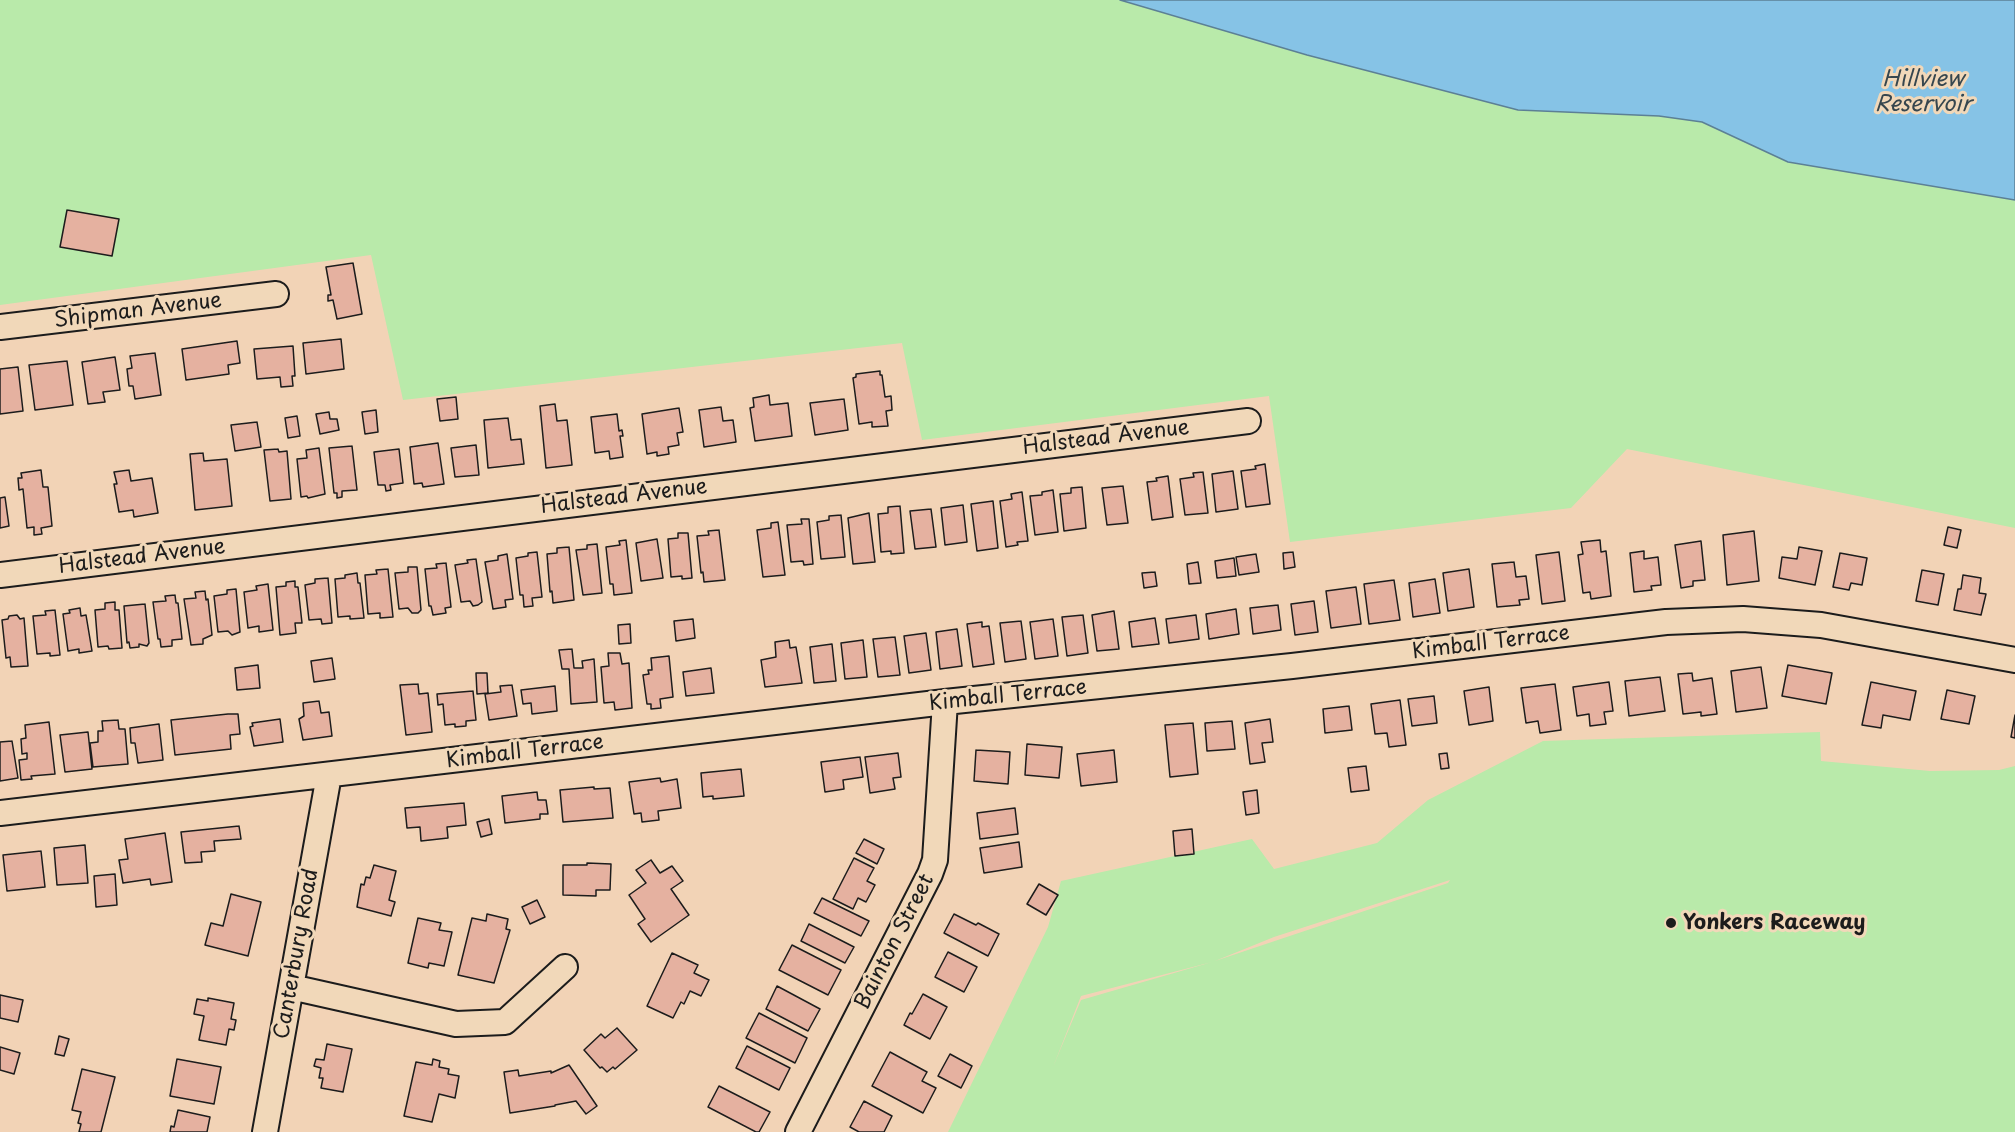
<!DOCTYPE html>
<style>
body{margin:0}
canvas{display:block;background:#f2d3b6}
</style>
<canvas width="2015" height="1132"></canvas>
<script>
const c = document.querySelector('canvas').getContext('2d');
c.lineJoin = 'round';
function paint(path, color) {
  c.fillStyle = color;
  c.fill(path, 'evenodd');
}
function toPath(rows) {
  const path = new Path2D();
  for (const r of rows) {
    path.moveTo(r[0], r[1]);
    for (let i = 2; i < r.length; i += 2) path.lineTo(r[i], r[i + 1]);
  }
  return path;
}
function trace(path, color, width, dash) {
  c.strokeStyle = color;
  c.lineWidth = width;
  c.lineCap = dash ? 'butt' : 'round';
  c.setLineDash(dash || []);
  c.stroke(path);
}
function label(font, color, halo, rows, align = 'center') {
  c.font = font + ' "Playpen Sans",sans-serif';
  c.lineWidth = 6;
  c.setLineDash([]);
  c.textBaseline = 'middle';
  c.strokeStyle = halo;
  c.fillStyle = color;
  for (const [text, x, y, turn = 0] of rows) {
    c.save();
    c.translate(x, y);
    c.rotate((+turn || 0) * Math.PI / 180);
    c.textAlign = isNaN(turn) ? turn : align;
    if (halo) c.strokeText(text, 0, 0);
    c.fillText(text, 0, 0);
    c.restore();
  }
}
paint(toPath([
 [0,0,1120,0,1307,55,1518,110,1659,116,1702,122,1788,162,2015,200,2015,528,1627,449,1571,508,1290,542,1269,396,922,440,902,343,403,400,371,255,0,305],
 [1820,732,1821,761,1930,771,1999,770,2015,766,2015,1132,948,1132,1048,927,1061,881,1252,839,1274,869,1377,843,1428,800,1543,741],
 [1450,880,1448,883,1215,961,1274,937],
 [1212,962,1081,1000,1053,1067,1081,996]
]), '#b9eaaa');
const water = toPath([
 [1120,0,2015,0,2015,200,1788,162,1702,122,1659,116,1518,110,1307,55,1120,0]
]);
paint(water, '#86c3e6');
trace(water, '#5c8095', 1.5);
const building = toPath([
 [67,210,119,219,112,256,60,247,67,210],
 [353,263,362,314,337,319,333,300,328,301,328,295,331,295,326,267,353,263],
 [341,339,344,369,306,374,303,343,341,339],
 [237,341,240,363,228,365,229,374,186,380,182,349,237,341],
 [293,346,295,376,292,376,293,386,281,387,280,377,257,379,254,349,293,346],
 [155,353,161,395,135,399,133,386,129,386,127,369,132,368,130,356,155,353],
 [115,357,120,390,103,392,105,402,88,404,82,362,115,357],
 [67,361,73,405,35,410,29,365,67,361],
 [18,367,23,411,0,414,0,369,18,367],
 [880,371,880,375,882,375,885,397,891,396,892,410,886,411,888,426,872,427,872,422,859,424,853,378,856,377,856,374,880,371],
 [769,395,770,405,788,403,792,436,755,441,750,408,754,407,753,398,769,395],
 [456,397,458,419,440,421,437,399,456,397],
 [844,399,848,430,815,435,810,403,844,399],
 [555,404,557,421,567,420,572,465,546,468,540,406,555,404],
 [721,407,723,421,733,420,736,442,704,447,699,410,721,407],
 [679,408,683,432,677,433,679,445,668,447,669,454,657,456,657,452,647,454,642,414,679,408],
 [376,410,378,432,365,434,362,412,376,410],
 [329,412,330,419,337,419,339,430,320,434,316,414,329,412],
 [617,414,619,431,622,430,623,436,620,436,623,457,610,459,609,451,595,453,591,417,617,414],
 [297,416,300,436,288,438,285,418,297,416],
 [508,418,511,440,521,439,524,464,488,468,484,420,508,418],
 [257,422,261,447,235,451,231,425,257,422],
 [438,443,444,484,423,487,422,483,414,484,410,447,438,443],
 [476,445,479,475,455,477,451,448,476,445],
 [352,446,357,490,342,491,342,497,337,498,337,493,334,493,329,448,352,446],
 [319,448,325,494,308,498,307,496,301,497,297,459,307,458,306,450,319,448],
 [278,449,279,452,287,451,291,499,270,501,264,450,278,449],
 [399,449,403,483,390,485,391,490,386,491,385,485,378,485,374,452,399,449],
 [203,453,204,461,227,459,232,506,195,510,190,454,203,453],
 [1265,464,1270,504,1246,507,1241,471,1256,469,1255,466,1265,464],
 [41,470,43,487,48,487,52,526,41,528,42,534,34,535,34,527,27,528,23,489,19,490,18,478,22,478,21,473,41,470],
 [129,470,131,481,152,478,158,513,134,517,133,510,119,512,114,484,117,484,114,472,129,470],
 [1233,471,1238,509,1216,512,1212,474,1233,471],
 [1203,472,1208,513,1185,515,1180,479,1194,477,1193,473,1203,472],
 [1168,476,1173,517,1152,520,1147,482,1157,481,1156,478,1168,476],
 [1123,486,1128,523,1107,525,1102,488,1123,486],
 [1082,487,1086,528,1064,531,1060,494,1071,493,1071,488,1082,487],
 [1053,490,1058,532,1035,535,1030,496,1042,495,1042,492,1053,490],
 [1022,492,1028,541,1017,542,1018,545,1006,547,1000,501,1012,499,1011,494,1022,492],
 [5,497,9,526,0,528,0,498,5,497],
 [993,501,998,548,977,551,971,504,993,501],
 [963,505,967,542,945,545,941,508,963,505],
 [900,506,904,553,891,554,891,551,881,552,878,514,888,513,888,507,900,506],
 [931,509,936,547,915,549,910,511,931,509],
 [869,513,875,562,853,564,848,518,869,513],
 [841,515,845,557,821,559,817,522,829,520,829,516,841,515],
 [801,519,809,519,813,564,804,565,803,561,791,562,787,525,802,524,801,519],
 [778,522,785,575,763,577,757,530,771,528,771,523,778,522],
 [1948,527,1961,530,1957,548,1944,545,1948,527],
 [719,530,725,580,704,582,703,572,701,573,697,536,709,535,708,531,719,530],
 [1754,531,1759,581,1727,585,1723,535,1754,531],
 [678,533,688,533,692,578,682,579,682,576,671,577,668,539,678,538,678,533],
 [657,539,663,578,641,581,636,543,657,539],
 [626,540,632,593,614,595,613,584,610,584,606,547,620,545,619,541,626,540],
 [1600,540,1601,552,1606,551,1611,596,1591,599,1590,592,1583,593,1578,555,1583,554,1581,542,1600,540],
 [1701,541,1705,580,1693,581,1693,586,1681,588,1675,545,1701,541],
 [597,544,602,593,583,595,576,550,587,549,587,545,597,544],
 [569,547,574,600,553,603,552,591,550,592,547,554,557,553,557,548,569,547],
 [1799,547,1822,551,1815,585,1779,578,1782,557,1797,559,1799,547],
 [1644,551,1644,559,1658,557,1661,585,1651,586,1652,590,1634,592,1630,553,1644,551],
 [537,552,542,597,532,598,533,606,524,607,523,595,520,595,516,558,528,556,528,553,537,552],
 [1293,552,1295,567,1284,569,1283,553,1293,552],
 [1559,552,1565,601,1542,604,1536,555,1559,552],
 [1840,553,1867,558,1862,585,1851,583,1849,590,1833,587,1840,553],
 [507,554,513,599,505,600,506,607,493,609,485,562,498,560,498,556,507,554],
 [1256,554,1259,572,1239,575,1236,557,1256,554],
 [1234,558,1236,576,1217,578,1215,561,1234,558],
 [476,559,482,602,478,605,473,606,470,601,461,602,455,565,468,563,467,560,476,559],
 [1198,562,1201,583,1189,584,1187,564,1198,562],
 [1514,562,1516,577,1526,576,1529,599,1519,600,1520,605,1497,607,1492,564,1514,562],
 [446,563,451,607,445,608,446,613,433,615,431,606,429,606,425,569,437,568,436,564,446,563],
 [408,567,417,567,421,610,418,613,412,613,408,608,399,609,395,573,408,572,408,567],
 [388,569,393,617,380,618,380,613,368,614,365,575,377,574,376,570,388,569],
 [1469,569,1474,607,1448,611,1443,573,1469,569],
 [1922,570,1944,574,1938,605,1916,601,1922,570],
 [1155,572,1157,586,1144,588,1142,573,1155,572],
 [357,573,358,583,360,583,364,618,350,619,350,616,338,617,335,579,345,578,345,575,357,573],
 [1963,575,1981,578,1979,593,1986,594,1981,615,1954,610,1958,589,1961,589,1963,575],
 [328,578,332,623,322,624,321,619,309,620,305,585,315,583,315,579,328,578],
 [1435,579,1440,613,1413,617,1409,583,1435,579],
 [1394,580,1400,620,1369,624,1364,584,1394,580],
 [295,581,295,587,298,587,302,623,295,623,296,633,280,635,276,587,286,586,286,582,295,581],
 [268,584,273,630,259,632,259,626,248,628,244,592,257,590,256,586,268,584],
 [1356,587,1361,624,1331,628,1326,591,1356,587],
 [236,589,240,632,232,635,228,631,218,632,214,596,227,594,227,590,236,589],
 [205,591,206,600,208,599,212,635,203,639,203,644,191,645,184,599,196,598,195,592,205,591],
 [175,595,176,603,178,603,182,639,172,640,172,646,161,647,160,639,158,639,153,602,166,601,165,596,175,595],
 [1314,601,1318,632,1295,635,1291,604,1314,601],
 [115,602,115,610,119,610,122,648,109,649,108,646,98,647,95,610,105,609,105,603,115,602],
 [145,604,149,643,147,646,139,644,139,647,130,648,129,642,127,643,124,606,145,604],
 [1278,605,1281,630,1253,634,1250,608,1278,605],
 [80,608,81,616,86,615,92,651,79,653,79,649,68,651,63,614,70,613,69,610,80,608],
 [1236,609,1239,634,1209,639,1206,614,1236,609],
 [55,610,60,655,50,656,50,653,37,654,33,616,46,615,45,611,55,610],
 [1114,611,1119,649,1097,651,1092,615,1114,611],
 [17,615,20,619,24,618,28,666,11,667,10,657,6,658,2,620,8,619,9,616,17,615],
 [1083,615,1088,653,1067,656,1062,617,1083,615],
 [1196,615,1199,639,1169,643,1166,619,1196,615],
 [1155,618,1159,644,1132,647,1129,622,1155,618],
 [693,619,695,638,676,641,674,621,693,619],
 [1053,619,1058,656,1035,659,1030,622,1053,619],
 [1021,621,1026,659,1005,662,1000,623,1021,621],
 [982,622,982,627,989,626,994,664,973,667,967,624,982,622],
 [630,624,631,643,619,644,618,625,630,624],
 [957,629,962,666,940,669,936,632,957,629],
 [926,633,931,670,909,673,904,636,926,633],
 [895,637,900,675,878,677,873,639,895,637],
 [789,640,790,648,796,647,802,683,765,687,761,660,776,657,775,642,789,640],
 [863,640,867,677,845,679,841,643,863,640],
 [832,644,836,681,814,683,810,647,832,644],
 [572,649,574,668,583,668,582,661,594,659,597,702,571,704,569,669,562,669,559,650,572,649],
 [608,653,620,653,622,664,629,663,632,708,615,710,614,702,604,703,601,667,609,666,608,653],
 [669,656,673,697,660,699,661,708,651,709,651,704,647,704,643,675,649,674,648,670,652,670,651,658,669,656],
 [332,658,335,679,314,682,311,661,332,658],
 [258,665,260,688,237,690,235,668,258,665],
 [1788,665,1832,673,1826,704,1782,696,1788,665],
 [1761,667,1767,708,1736,712,1731,671,1761,667],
 [711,668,714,693,686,696,683,672,711,668],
 [476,673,487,673,488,693,477,694,476,673],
 [1692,673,1693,681,1712,678,1717,714,1701,716,1701,712,1683,714,1678,674,1692,673],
 [1660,677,1665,711,1629,716,1625,681,1660,677],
 [1609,682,1613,711,1604,712,1606,724,1590,726,1589,714,1577,716,1573,687,1609,682],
 [1871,682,1916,691,1910,720,1883,715,1881,728,1862,725,1871,682],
 [418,684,419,694,428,693,432,732,406,735,400,685,418,684],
 [1555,684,1561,730,1540,733,1538,721,1526,723,1521,688,1555,684],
 [512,685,517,716,489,720,485,694,501,692,500,686,512,685],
 [555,686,557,711,532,714,531,703,523,704,521,690,555,686],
 [1489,687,1493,721,1469,725,1464,691,1489,687],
 [1947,690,1975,696,1969,724,1941,719,1947,690],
 [473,691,476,720,466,721,466,726,455,727,455,724,445,725,443,704,438,705,437,694,473,691],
 [1434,696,1437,723,1412,726,1408,699,1434,696],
 [1400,700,1406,745,1389,747,1387,733,1375,734,1371,704,1400,700],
 [319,701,321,713,329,712,332,736,303,740,299,719,304,716,303,703,319,701],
 [1349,706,1352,730,1325,733,1323,709,1349,706],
 [228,714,238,714,240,734,230,735,231,749,175,755,171,720,228,714],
 [2015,715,2015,738,2011,737,2015,715],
 [280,719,283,742,254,746,250,727,253,726,252,723,280,719],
 [1270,719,1273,742,1262,743,1265,762,1250,764,1245,723,1270,719],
 [118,720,119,729,125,729,128,764,93,767,90,743,98,742,98,731,103,731,102,721,118,720],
 [1232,721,1235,749,1207,751,1205,723,1232,721],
 [49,722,55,774,31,776,32,779,21,780,19,760,27,759,27,753,22,754,21,739,26,738,25,725,49,722],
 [1193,723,1198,774,1170,777,1165,725,1193,723],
 [159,724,163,760,138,763,135,743,131,743,130,728,159,724],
 [88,732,92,769,65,772,60,735,88,732],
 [12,741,18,778,0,781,0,742,12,741],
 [1027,744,1062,747,1059,778,1025,775,1027,744],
 [976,750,1010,752,1008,784,974,781,976,750],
 [1114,750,1117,782,1081,786,1077,754,1114,750],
 [898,753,901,777,893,778,895,789,870,793,865,757,898,753],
 [1447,753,1449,768,1441,769,1439,754,1447,753],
 [860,757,863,777,843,780,844,789,825,792,821,762,860,757],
 [1366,766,1369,790,1351,792,1348,768,1366,766],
 [741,769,744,796,713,799,713,796,703,797,701,773,741,769],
 [660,778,661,782,677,779,681,808,658,811,659,820,642,822,641,813,634,814,629,782,660,778],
 [594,787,594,789,610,788,613,818,563,822,560,790,594,787],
 [1257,790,1259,813,1246,815,1243,792,1257,790],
 [537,792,538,800,546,800,548,814,540,814,540,819,505,823,502,796,537,792],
 [464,803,466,825,447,827,448,838,421,841,420,827,407,828,405,808,464,803],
 [1015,808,1018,834,980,839,977,813,1015,808],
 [489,819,492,834,481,837,477,822,489,819],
 [239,826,241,839,214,841,215,851,201,852,202,862,185,863,181,832,239,826],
 [1192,829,1194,854,1175,856,1173,831,1192,829],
 [165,833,172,882,151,885,150,879,123,883,119,860,128,859,125,839,165,833],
 [864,839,884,849,877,864,856,853,864,839],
 [1019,842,1022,867,984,873,980,848,1019,842],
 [85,845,88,883,57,885,54,848,85,845],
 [41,851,45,887,7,891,3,855,41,851],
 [854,858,874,868,867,881,875,885,866,902,858,898,853,909,833,899,854,858],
 [651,860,660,873,672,866,683,881,671,889,689,915,651,942,638,924,645,919,629,895,646,883,636,870,651,860],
 [587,863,611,864,610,890,596,890,596,896,563,895,563,865,587,865,587,863],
 [374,865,396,871,389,900,395,902,391,916,357,907,361,884,364,885,366,877,370,878,374,865],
 [115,874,117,905,96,907,94,876,115,874],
 [1039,884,1058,895,1046,915,1027,904,1039,884],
 [231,894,261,902,248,956,205,945,211,923,223,926,231,894],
 [822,898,869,921,861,936,814,913,822,898],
 [537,900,545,917,530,924,522,907,537,900],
 [487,914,508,919,506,929,510,930,494,983,458,975,472,918,486,921,487,914],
 [954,914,976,925,978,923,999,934,988,956,944,933,954,914],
 [418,918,441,923,439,930,452,932,444,966,429,963,428,968,408,963,418,918],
 [809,924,854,947,845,963,801,941,809,924],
 [792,945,841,970,828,995,779,970,792,945],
 [948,952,977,967,964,992,935,977,948,952],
 [672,953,698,965,694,973,709,980,701,996,690,991,684,1004,681,1002,673,1018,647,1006,672,953],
 [777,986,820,1009,808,1031,766,1009,777,986],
 [923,994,947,1007,930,1039,904,1025,910,1013,912,1014,923,994],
 [0,995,23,1000,18,1022,0,1018,0,995],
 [208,998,234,1003,231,1019,236,1020,234,1030,229,1029,226,1045,199,1040,204,1016,194,1014,197,999,208,1001,208,998],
 [759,1013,807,1038,795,1063,746,1038,759,1013],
 [617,1028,637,1050,615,1069,613,1067,607,1072,602,1067,600,1068,584,1050,601,1034,605,1038,617,1028],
 [59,1036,69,1039,64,1056,55,1054,59,1036],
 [327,1044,352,1049,343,1092,321,1088,323,1078,319,1078,321,1068,314,1066,316,1059,324,1060,327,1044],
 [747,1046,790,1068,779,1090,736,1068,747,1046],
 [0,1047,20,1053,14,1074,0,1070,0,1047],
 [890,1052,927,1072,922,1081,936,1088,923,1113,872,1086,890,1052],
 [950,1054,972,1066,961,1088,938,1076,950,1054],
 [177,1059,221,1067,214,1104,170,1096,177,1059],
 [433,1059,440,1061,439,1067,449,1069,448,1074,459,1076,455,1098,439,1094,432,1122,404,1116,416,1062,432,1065,433,1059],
 [569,1065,597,1106,586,1114,576,1101,555,1105,555,1106,510,1113,504,1072,518,1070,519,1076,551,1071,551,1073,569,1065],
 [82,1069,115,1077,101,1132,79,1132,81,1124,78,1123,81,1112,72,1110,82,1069],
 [719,1086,770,1112,759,1132,756,1132,708,1107,719,1086],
 [864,1101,892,1116,884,1132,859,1132,850,1127,864,1101],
 [178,1110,210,1117,207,1132,170,1132,171,1126,174,1127,178,1110]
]);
paint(building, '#e5b1a0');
trace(building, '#1c1c1c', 1.5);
const minor = toPath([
 [0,327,276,294],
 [0,575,1248,421],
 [0,813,945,702,1292,666,1666,622,1743,619,1821,625,2015,660],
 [291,987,456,1024,505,1022,565,967],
 [265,1132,329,775],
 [798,1132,930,874,935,860,945,702]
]);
trace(minor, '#1c1c1c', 28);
trace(minor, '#f1d8b9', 24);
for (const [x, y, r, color] of [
 [1671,923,6,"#1c1c1c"]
]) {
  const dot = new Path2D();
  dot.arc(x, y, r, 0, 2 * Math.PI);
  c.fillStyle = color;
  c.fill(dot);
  trace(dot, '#f1d8b9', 2);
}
label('21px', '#1c1c1c', '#f1d8b9', [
 ["Shipman Avenue",138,311,-7],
 ["Halstead Avenue",1106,438,-7],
 ["Halstead Avenue",624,497,-7],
 ["Halstead Avenue",142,557,-7],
 ["Kimball Terrace",1491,643,-7],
 ["Kimball Terrace",1008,696,-6],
 ["Kimball Terrace",525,752,-7],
 ["Bainton Street",895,942,-63],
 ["Canterbury Road",297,954,-80]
]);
label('bold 21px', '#1c1c1c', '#f1d8b9', [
 ["Yonkers Raceway",1683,923]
], 'left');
label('italic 22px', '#36464e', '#f1d8b9', [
 ["Hillview",1923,80],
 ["Reservoir",1923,105]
]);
</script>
